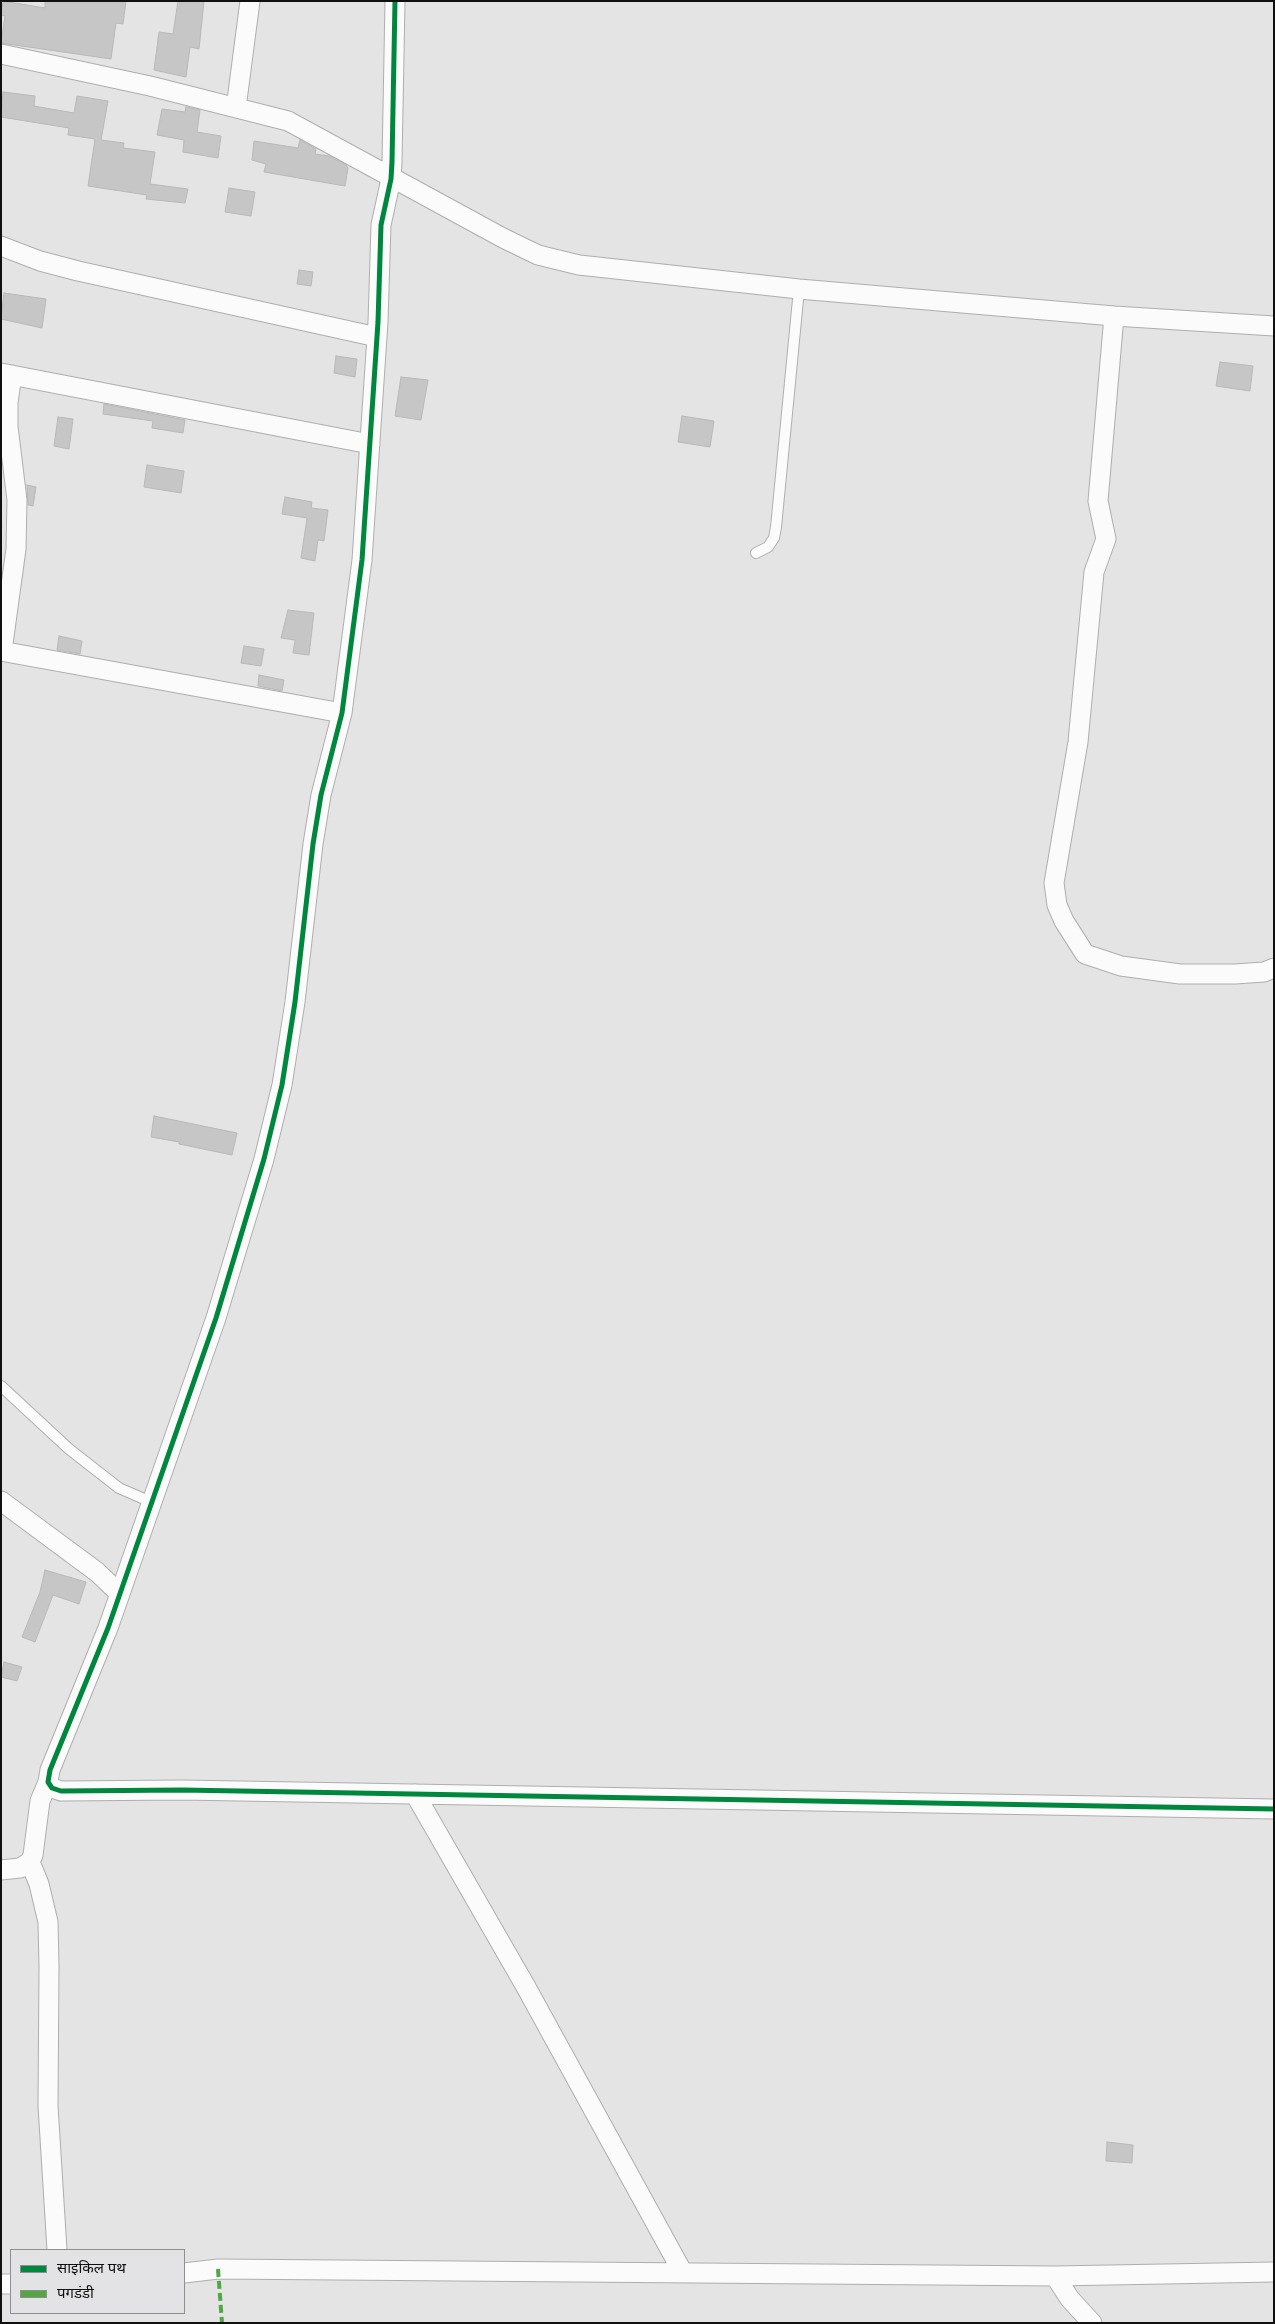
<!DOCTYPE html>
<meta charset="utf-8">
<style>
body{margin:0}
#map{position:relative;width:1275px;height:2324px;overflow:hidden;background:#e4e4e4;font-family:Lato,"Noto Sans Devanagari",sans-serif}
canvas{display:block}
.frame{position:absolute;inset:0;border:2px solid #101011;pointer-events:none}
.legend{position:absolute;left:10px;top:2249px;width:175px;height:65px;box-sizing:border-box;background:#e3e3e5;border:1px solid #8f8f90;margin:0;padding:6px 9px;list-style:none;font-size:15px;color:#101011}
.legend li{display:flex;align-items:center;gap:10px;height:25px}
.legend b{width:25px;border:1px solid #8f8f90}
</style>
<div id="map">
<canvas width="1275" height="2324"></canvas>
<div class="frame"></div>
<ul class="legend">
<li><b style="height:6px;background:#00873e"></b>साइकिल पथ</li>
<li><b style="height:6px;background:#51a842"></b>पगडंडी</li>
</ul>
</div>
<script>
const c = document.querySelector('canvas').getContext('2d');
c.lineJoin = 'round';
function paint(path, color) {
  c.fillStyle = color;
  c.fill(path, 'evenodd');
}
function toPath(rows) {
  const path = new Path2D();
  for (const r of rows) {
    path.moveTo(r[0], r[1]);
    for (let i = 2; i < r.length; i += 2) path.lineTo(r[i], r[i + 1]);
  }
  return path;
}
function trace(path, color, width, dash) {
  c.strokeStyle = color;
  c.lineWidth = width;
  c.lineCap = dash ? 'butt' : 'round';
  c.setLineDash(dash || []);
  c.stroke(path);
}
const building = toPath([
 [3,1,45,8,45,1,126,1,123,24,116,23,111,59,1,43,5,16,1,15,3,1],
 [178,1,204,1,199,49,190,47,186,77,154,70,159,32,173,34,178,1],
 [3,92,35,96,34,106,74,113,77,96,108,101,101,140,124,143,123,148,155,152,150,184,188,189,185,203,146,199,147,195,88,186,95,139,68,135,69,128,1,117,3,92],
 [186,107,200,110,197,132,221,136,218,158,183,152,184,140,157,135,162,109,185,112,186,107],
 [300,140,316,149,315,154,329,156,346,165,348,168,345,186,264,172,266,164,252,160,254,141,298,148,300,140],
 [229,188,255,192,251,216,225,212,229,188],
 [299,270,313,272,311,286,297,284,299,270],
 [4,293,46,299,42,328,1,319,4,293],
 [336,356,357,359,355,377,334,373,336,356],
 [1220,362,1253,366,1250,391,1216,386,1220,362],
 [401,377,428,380,421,420,395,416,401,377],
 [104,404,185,420,183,433,152,428,153,421,103,414,104,404],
 [682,416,714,421,710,447,678,442,682,416],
 [58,417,73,419,69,449,54,446,58,417],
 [147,465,184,471,181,493,144,487,147,465],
 [27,485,36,487,33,506,28,505,27,485],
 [285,497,312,502,311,508,328,510,324,541,318,540,315,561,301,558,307,518,282,514,285,497],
 [288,610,314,613,309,655,293,653,295,640,281,638,288,610],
 [59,636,82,641,80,654,57,650,59,636],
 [244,646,264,649,261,666,241,663,244,646],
 [259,675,284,680,282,691,258,686,259,675],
 [154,1116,237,1133,232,1155,179,1144,179,1142,151,1137,154,1116],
 [45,1570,86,1582,79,1604,53,1595,35,1642,22,1637,40,1592,45,1570],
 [4,1662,22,1667,17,1681,1,1677,4,1662],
 [1107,2142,1133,2145,1132,2163,1106,2161,1107,2142]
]);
paint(building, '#c6c6c6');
trace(building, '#b8b8b8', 1);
const lane = toPath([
 [756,553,768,547,774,538,776,527,799,289],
 [1,1386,69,1449,119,1488,151,1502]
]);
const street = toPath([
 [395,1,392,162,391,179,381,225,378,322,362,560,342,713,321,795,313,844,295,1002,282,1085,264,1159,216,1318,108,1628,50,1770,48,1782,52,1788,61,1791,182,1790,1274,1809],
 [1,54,150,86,288,121,503,238,538,255,579,265,799,289,1114,316,1274,326],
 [236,108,250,1],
 [1,246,40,261,78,271,377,337],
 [1114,316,1098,501,1106,539,1094,572,1078,742,1054,883,1057,905,1064,921,1085,954,1121,966,1180,974,1235,974,1264,972,1274,968],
 [1,373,370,444],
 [1,651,342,713],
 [2,651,16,549,17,500,8,427,8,402,12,375],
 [1,1501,97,1572,119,1593],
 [415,1794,526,1987,683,2273],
 [30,1862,39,1884,48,1922,49,1966,48,2106,57,2250],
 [1,1870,20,1868,30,1862,33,1855,40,1801,48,1782],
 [184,2273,218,2269,1055,2276,1274,2272],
 [1055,2276,1070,2299,1092,2323],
 [1,2284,11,2284]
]);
trace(lane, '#aeaeae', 12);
trace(street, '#aeaeae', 21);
trace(lane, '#fbfbfb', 10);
trace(street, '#fbfbfb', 19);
trace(toPath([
 [218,2269,222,2323]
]), '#51a842', 4, [8, 4]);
trace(toPath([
 [395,1,392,162,391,179,381,225,378,322,362,560,342,713,321,795,313,844,295,1002,282,1085,264,1159,216,1318,108,1628,50,1770,48,1782,52,1788,61,1791,182,1790,1274,1809]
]), '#00873e', 5);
</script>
